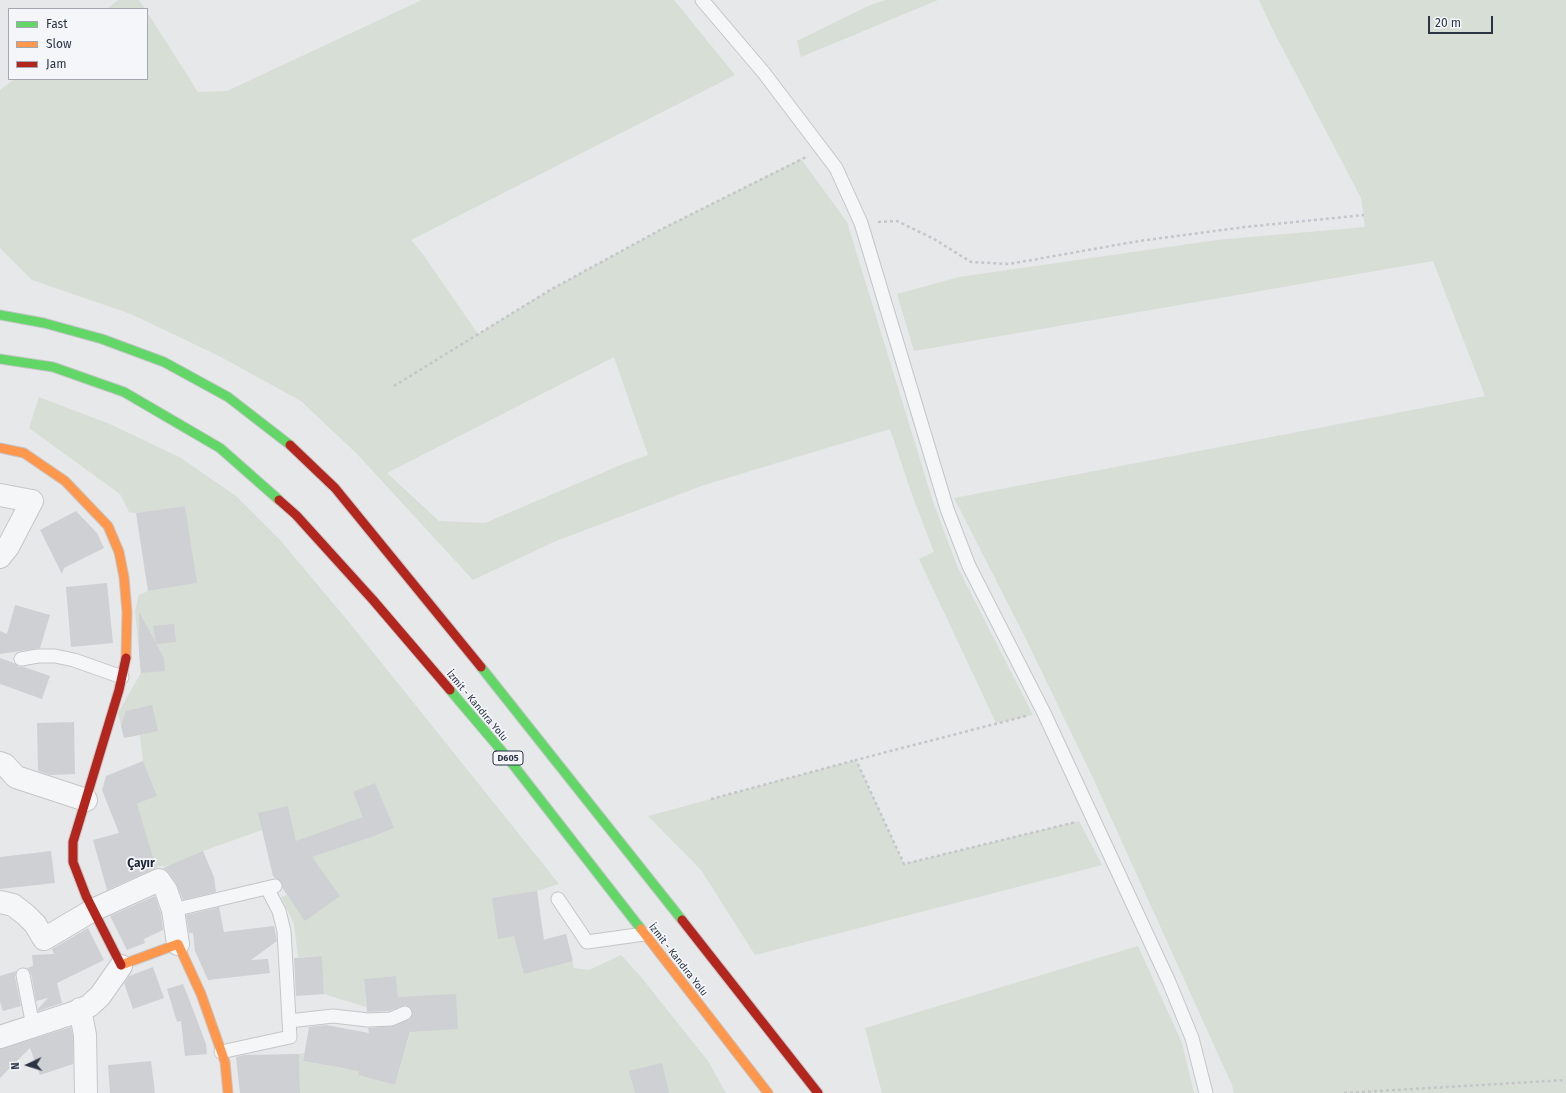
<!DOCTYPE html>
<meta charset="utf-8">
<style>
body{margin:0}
#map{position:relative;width:1566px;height:1093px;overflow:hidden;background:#e6e8ea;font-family:"Fira Sans",sans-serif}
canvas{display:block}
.legend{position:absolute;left:8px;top:8px;width:140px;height:72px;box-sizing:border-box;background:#f4f6f9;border:1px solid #a4a8b1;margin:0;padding:5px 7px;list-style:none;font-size:12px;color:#2b3445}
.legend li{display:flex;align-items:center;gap:8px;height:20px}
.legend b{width:20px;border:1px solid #a4a8b1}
.north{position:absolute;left:8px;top:1045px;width:40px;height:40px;-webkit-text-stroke:3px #f4f6f9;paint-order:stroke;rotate:266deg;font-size:11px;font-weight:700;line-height:16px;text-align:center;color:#2b3445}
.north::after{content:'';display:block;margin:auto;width:14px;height:18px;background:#2b3445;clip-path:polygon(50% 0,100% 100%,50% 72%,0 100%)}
.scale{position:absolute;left:1428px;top:16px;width:65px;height:18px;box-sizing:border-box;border:2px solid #2b3445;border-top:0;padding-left:5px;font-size:12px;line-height:14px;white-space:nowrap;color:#2b3445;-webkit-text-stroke:3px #f4f6f9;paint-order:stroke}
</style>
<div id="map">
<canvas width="1566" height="1093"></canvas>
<ul class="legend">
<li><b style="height:5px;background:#63d668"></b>Fast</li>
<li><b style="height:5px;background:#ff974d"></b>Slow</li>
<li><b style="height:5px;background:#b3261e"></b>Jam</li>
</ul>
<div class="north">N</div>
<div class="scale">20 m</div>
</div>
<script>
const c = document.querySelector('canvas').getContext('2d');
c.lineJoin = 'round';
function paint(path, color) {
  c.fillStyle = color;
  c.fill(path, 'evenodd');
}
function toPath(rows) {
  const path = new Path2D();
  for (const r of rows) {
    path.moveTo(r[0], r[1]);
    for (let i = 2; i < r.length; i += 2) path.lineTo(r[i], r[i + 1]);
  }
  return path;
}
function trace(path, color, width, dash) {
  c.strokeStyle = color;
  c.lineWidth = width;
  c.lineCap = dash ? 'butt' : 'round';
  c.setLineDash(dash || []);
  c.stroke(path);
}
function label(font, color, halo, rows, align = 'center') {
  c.font = font + ' "Fira Sans",sans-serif';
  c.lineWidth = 3.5;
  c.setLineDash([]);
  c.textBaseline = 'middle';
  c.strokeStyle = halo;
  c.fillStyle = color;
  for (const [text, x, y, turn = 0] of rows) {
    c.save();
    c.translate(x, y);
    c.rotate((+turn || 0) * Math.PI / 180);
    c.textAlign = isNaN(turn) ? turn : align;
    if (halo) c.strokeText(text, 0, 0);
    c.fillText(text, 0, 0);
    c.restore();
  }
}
paint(toPath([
 [118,0,139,0,145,9,107,9],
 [422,0,674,0,735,75,411,240,422,253,478,334,550,290,660,230,801,159,847,222,934,505,958,568,1033,715,996,723,919,559,934,552,911,492,890,429,704,485,556,541,473,580,358,455,301,401,219,356,131,314,32,280,0,248,0,90,15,79,147,79,147,12,198,92,227,91],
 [614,357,648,455,623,464,485,523,439,521,387,473],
 [885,0,938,0,801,57,797,41,868,6],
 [1259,0,1566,0,1566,1093,1234,1093,1232,1085,1093,778,1025,637,954,498,1485,396,1433,261,914,351,897,294,959,277,1217,240,1365,227,1361,198,1273,30],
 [39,397,112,425,181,458,236,496,280,540,348,621,559,884,537,891,542,940,566,934,574,968,589,970,621,955,641,977,708,1061,726,1093,300,1093,299,1054,304,1053,303,1061,347,1069,360,1067,358,1075,395,1085,411,1031,411,1003,399,1004,396,976,364,979,366,1007,324,994,322,956,298,957,294,924,281,897,287,895,306,921,316,863,282,888,272,870,301,863,288,806,262,830,203,851,171,865,155,867,120,811,157,796,143,761,140,735,124,738,118,713,141,673,135,611,139,595,148,591,196,583,185,506,136,513,129,512,120,494,29,428],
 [856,760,904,864,1079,821,1102,865,755,955,701,870,648,816],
 [1138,946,1182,1043,1194,1093,882,1093,865,1028]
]), '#d6ded6');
paint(toPath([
 [185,506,197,583,148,591,136,513],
 [76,511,97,533,104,548,64,568,62,574,40,530],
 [107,583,113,643,71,647,66,587],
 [15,605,50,615,40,648,0,654,0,631,7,634],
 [139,612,156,643,153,626,174,624,176,642,156,644,164,658,165,671,141,673,139,653],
 [0,658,14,663,19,667,24,667,50,676,42,699,0,684],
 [152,705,158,731,124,738,121,726,126,711],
 [74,722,75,774,50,775,38,771,37,723],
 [143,761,157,796,137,804,156,868,107,890,93,840,119,833,102,790,106,776],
 [375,783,394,828,371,837,312,857,340,896,305,921,283,889,281,881,275,878,273,876,258,813,288,806,296,841,363,817,353,792],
 [51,851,55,883,0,889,0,857],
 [203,851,214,877,216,892,183,900,176,883,169,873,163,868],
 [537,891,544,940,566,934,573,961,524,974,514,936,498,939,492,898],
 [155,896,161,913,163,930,144,939,145,943,127,950,110,916],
 [219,907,224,932,274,926,277,941,251,960,268,959,270,973,208,980,195,951,193,933,189,933,186,915],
 [88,928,104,960,57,983,62,1003,38,1011,38,1009,48,998,36,1001,31,973,27,968,33,966,32,955,54,954,52,949],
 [322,956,324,994,296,996,294,958],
 [153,967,164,998,133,1009,124,983,129,976],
 [16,971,15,977,21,1006,3,1011,0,1002,0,976],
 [396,976,398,997,456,994,458,1029,410,1032,395,1085,358,1075,359,1071,303,1061,309,1027,326,1025,369,1033,368,1028,394,1026,411,1018,412,1010,406,1005,389,1011,367,1012,364,979],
 [183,984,189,999,206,1044,207,1054,185,1056,181,1021,177,1022,167,989],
 [71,1027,73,1036,73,1064,40,1075,30,1048,0,1078,0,1049],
 [299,1054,300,1093,240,1093,236,1057,244,1055],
 [151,1061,155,1093,110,1093,108,1065],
 [662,1063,669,1093,635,1093,629,1071]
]), '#ced0d3');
const lane = toPath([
 [702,0,764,73,836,168,861,223,947,509,969,566,1044,713,1169,982,1192,1038,1206,1093],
 [21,659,38,656,55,656,74,660,122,677],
 [558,899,587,942,644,934],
 [173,910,275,886],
 [23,975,33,1026],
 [289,1021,333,1016,368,1020,391,1019,405,1013],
 [221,1052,290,1037,284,931,279,911,267,888]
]);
const street = toPath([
 [0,495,32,501,8,547,0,557],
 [0,763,5,765,16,777,86,800],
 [0,902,13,905,26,915,35,924,44,939,93,910,159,880,166,890,173,910,178,944],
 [80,1009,85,1035,86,1093],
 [0,1037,73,1013,89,1006,100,996,121,966]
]);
const fast = toPath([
 [0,315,44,323,102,339,164,362,228,397,290,445],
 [0,359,53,367,124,392,220,448,279,500],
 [481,667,682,920],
 [450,690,511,762,641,929]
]);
const slow = toPath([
 [0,448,24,453,65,481,108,526,119,552,124,577,127,612,126,658],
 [641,929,768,1093],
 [121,965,178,944,201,994,225,1062,228,1093]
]);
const jam = toPath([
 [290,445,335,488,481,667],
 [279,500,296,515,373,600,450,690],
 [682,920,818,1093],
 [121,965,86,896,73,862,73,842,119,690,126,658]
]);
trace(lane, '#c4c6c8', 15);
trace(street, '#c4c6c8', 24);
trace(fast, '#c4c6c8', 11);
trace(slow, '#c4c6c8', 11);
trace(jam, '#c4c6c8', 11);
trace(toPath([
 [878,222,897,221,934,239,971,262,1009,264,1139,241,1245,227,1364,215],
 [394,386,550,290,660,230,806,157],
 [1026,716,856,760,904,864,1076,822],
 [711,799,856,760],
 [1344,1093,1566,1080]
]), '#c5c6ca', 2.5, [3, 3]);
trace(lane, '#f5f6f7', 13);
trace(street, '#f5f6f7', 22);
trace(fast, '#63d668', 9);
trace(slow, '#ff974d', 9);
trace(jam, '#b3261e', 9);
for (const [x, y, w] of [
 [508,758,30]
]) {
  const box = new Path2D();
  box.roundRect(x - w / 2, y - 7, w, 14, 3);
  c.fillStyle = '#f4f6f9';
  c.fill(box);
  trace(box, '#2b3445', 1);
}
label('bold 9px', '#2b3445', null, [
 ["D605",508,758]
]);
label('10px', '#2b3445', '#f4f6f9', [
 ["İzmit - Kandıra Yolu",477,706,50],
 ["İzmit - Kandıra Yolu",678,960,52]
]);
label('bold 12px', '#1d2536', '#f4f6f9', [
 ["Çayır",141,864]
]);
</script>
